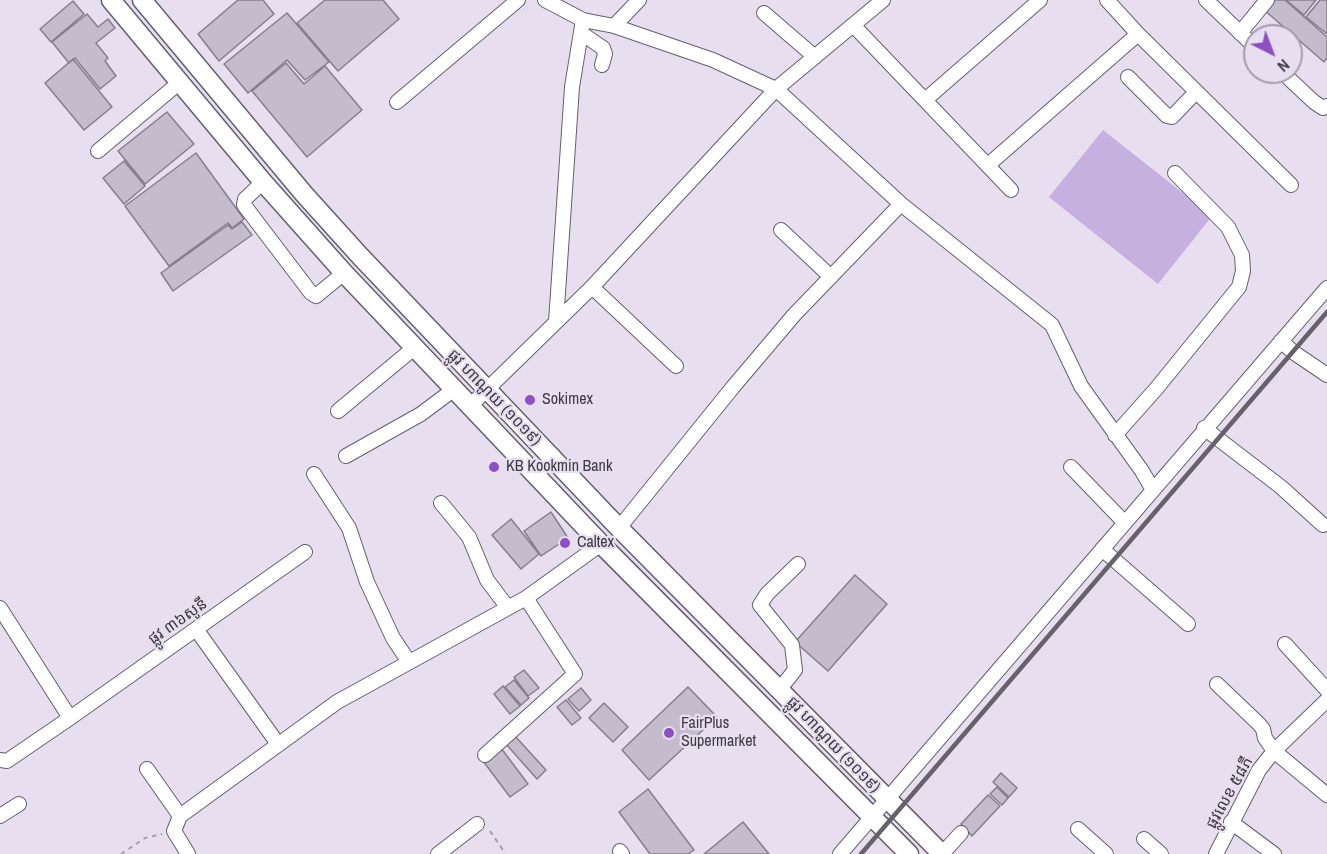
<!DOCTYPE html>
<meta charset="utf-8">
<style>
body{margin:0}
#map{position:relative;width:1327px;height:854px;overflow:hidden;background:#e7dff0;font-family:"Archivo Narrow",sans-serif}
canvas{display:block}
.north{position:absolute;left:1243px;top:24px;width:60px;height:60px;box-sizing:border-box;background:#e7dff0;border:2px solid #a39daa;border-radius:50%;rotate:138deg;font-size:16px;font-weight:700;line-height:24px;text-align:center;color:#3e3a41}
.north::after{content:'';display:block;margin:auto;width:21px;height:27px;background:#8d4fc4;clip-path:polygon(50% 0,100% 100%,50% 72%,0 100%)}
</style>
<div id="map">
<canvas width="1327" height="854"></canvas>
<div class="north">N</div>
</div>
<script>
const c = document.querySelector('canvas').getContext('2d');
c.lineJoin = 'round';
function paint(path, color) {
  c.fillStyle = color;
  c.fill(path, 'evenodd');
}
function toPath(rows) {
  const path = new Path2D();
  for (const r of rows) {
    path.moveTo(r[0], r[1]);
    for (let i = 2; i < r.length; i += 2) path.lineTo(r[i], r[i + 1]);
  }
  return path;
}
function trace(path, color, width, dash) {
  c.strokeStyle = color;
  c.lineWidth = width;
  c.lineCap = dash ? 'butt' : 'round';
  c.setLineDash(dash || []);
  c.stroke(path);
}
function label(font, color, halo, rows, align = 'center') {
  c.font = font + ' "Archivo Narrow","Noto Sans Khmer",sans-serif';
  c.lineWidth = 4.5;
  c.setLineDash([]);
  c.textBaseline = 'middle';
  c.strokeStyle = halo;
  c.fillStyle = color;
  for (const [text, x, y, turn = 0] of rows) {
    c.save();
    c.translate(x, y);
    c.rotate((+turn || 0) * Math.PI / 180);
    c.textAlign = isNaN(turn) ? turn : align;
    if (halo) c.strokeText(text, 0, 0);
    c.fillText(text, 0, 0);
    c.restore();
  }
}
paint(toPath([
 [1103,130,1212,216,1158,284,1049,197]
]), '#c6b0df');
const building = toPath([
 [238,0,263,0,274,14,219,61,198,34,238,0],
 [325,0,383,0,399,19,338,71,297,23,325,0],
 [1274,0,1285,0,1327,37,1327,58,1324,62,1263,9,1274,0],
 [1286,0,1316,0,1304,15,1286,0],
 [1320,0,1327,0,1327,34,1306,17,1320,0],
 [73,1,84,14,51,42,40,29,73,1],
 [287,13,329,62,305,80,287,60,248,93,224,64,287,13],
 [87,14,98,27,108,19,115,28,96,43,108,58,105,61,116,76,100,89,75,58,69,63,52,42,87,14],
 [73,59,112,107,84,130,45,83,73,59],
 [286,63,304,84,325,66,362,110,307,157,252,91,286,63],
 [167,112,194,144,145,184,118,151,167,112],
 [196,153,244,219,232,228,228,223,169,266,125,206,196,153],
 [124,161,145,186,124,204,103,178,124,161],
 [242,222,252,235,173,291,161,273,228,225,232,229,242,222],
 [551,512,568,538,541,556,524,531,551,512],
 [511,519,539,554,521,569,492,535,511,519],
 [855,575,887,604,828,671,795,642,855,575],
 [524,670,539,688,528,696,514,677,524,670],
 [514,680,529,698,521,705,505,687,514,680],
 [503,686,520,706,510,714,494,694,503,686],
 [688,687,717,717,649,780,622,750,688,687],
 [581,688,591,700,579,711,568,699,581,688],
 [566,700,581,718,572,725,557,707,566,700],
 [604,703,628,727,613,742,589,718,604,703],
 [514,735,546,770,537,779,505,743,514,735],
 [501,748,528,784,510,797,483,761,501,748],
 [1001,773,1017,788,1009,797,993,782,1001,773],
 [997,787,1008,798,1002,805,990,794,997,787],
 [648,789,694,850,688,854,650,854,619,812,648,789],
 [988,795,1000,806,972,836,961,824,988,795],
 [743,822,769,854,704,854,743,822]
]);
paint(building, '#c4bccd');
trace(building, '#857e8d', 1.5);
const minor = toPath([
 [545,0,583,20,614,26,713,60,776,89,901,204,1052,325,1081,386,1142,471,1153,490],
 [1107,0,1138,34,1291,185],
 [1206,0,1255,47],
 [764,13,815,57],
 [853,25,1011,190],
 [614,26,639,0],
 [581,33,603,48,605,54,602,65],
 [1240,33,1267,0],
 [1282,72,1314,102,1323,108,1327,106],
 [1128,77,1167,116,1172,117,1196,92],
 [925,100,1040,0],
 [397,102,518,0],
 [98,151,180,82],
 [988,165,1138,34],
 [263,182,245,199,244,205,311,293,316,296,344,273],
 [781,230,831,277],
 [592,287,676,366],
 [556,322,572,87,583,20],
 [1281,341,1293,352,1327,375],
 [469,407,592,287,776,89,883,0],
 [338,411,414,348],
 [1204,428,1281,487,1323,525],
 [1115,435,1156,389,1239,287,1243,271,1242,255,1228,227,1175,173],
 [346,456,421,414,453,390],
 [1071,467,1125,523],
 [314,474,349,528,367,582,393,638,409,662],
 [441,503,469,537,487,580,508,608],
 [619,528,733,387,794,315,901,204],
 [1102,549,1188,624],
 [0,608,70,718],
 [196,629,278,744],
 [1285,644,1327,690],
 [1217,684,1259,724,1263,729,1265,738,1274,751,1327,795],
 [779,690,795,670,792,645,760,605,767,594,798,564],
 [485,755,575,674,526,598],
 [0,760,7,761,70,718,305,552],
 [147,769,180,816],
 [0,816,19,804],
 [1231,822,1274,854],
 [1078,829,1106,854],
 [1144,839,1161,854],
 [620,851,622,854],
 [188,854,174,831,180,816,337,702,526,598,601,544],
 [438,854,477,824],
 [840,854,1327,288],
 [942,854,961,833],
 [1216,854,1259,770,1274,751,1327,700]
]);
const major = toPath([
 [111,0,263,182,344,273,601,544,909,854],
 [142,0,304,194,360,256,619,528,942,854]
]);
trace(minor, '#655f6d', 16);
trace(major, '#655f6d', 21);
trace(toPath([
 [490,831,503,850,504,854],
 [121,854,145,838,162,834]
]), '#a39daa', 2, [4.5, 4.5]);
trace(minor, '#fff', 14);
trace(major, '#fff', 18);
trace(toPath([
 [861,854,1327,312]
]), '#66616b', 4.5);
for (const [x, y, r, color] of [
 [530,400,6,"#8d4fc4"],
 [494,467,6,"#8d4fc4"],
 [565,543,6,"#8d4fc4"],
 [669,733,6,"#8d4fc4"]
]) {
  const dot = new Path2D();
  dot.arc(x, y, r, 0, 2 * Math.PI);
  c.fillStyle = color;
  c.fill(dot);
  trace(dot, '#e7dff0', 2);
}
label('16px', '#3e3a41', '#e7dff0', [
 ["ផ្លូវ ហាណូយ (១០១៩)",494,398,46],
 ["ផ្លូវ ៣៦សូនី",178,622,-35],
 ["ផ្លូវ ហាណូយ (១០១៩)",833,745,46],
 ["ផ្លូវលេខ ៥៨ភី",1230,793,-61]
]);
label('16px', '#3e3a41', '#e7dff0', [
 ["Sokimex",542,400],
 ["KB Kookmin Bank",506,467],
 ["Caltex",577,543],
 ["FairPlus",681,724],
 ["Supermarket",681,742]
], 'left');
</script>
